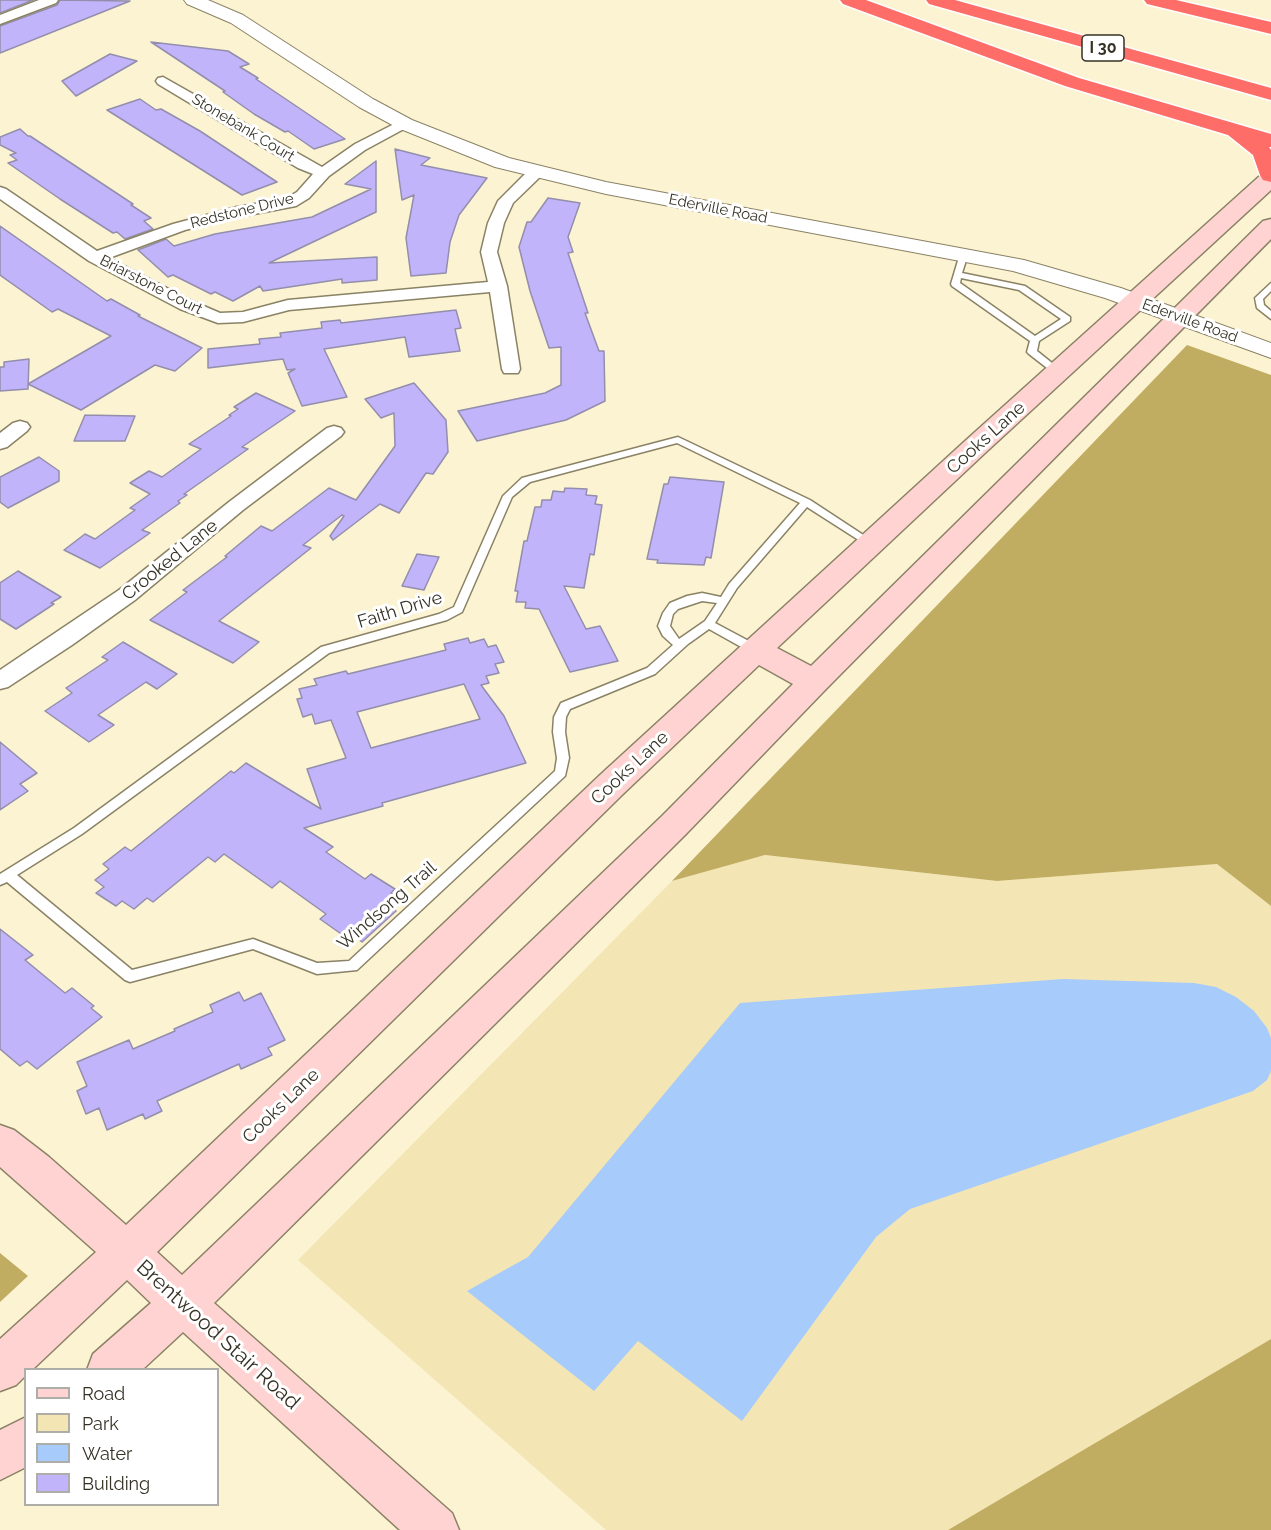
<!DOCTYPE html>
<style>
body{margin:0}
#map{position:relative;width:1271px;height:1530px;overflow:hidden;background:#fcf3d3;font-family:Raleway,sans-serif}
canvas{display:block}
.legend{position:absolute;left:24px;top:1368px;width:195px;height:138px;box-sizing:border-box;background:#fff;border:2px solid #aeada8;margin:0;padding:8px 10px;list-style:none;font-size:18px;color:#353225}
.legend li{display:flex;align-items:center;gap:12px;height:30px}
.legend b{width:30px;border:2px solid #aeada8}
</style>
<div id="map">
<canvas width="1271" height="1530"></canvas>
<ul class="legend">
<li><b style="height:8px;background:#ffd3d2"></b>Road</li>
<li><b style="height:16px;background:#f3e6b4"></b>Park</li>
<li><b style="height:16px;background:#a7cbfb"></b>Water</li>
<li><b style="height:16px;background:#c1b4fa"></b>Building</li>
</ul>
</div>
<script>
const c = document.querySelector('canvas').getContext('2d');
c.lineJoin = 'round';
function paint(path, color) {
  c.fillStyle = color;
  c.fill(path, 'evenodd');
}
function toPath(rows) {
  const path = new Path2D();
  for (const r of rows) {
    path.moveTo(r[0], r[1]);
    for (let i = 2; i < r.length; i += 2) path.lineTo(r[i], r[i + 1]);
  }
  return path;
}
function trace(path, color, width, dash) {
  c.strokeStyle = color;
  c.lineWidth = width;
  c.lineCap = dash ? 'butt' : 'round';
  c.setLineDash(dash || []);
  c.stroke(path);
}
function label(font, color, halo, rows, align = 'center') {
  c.font = font + ' Raleway,sans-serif';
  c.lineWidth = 6;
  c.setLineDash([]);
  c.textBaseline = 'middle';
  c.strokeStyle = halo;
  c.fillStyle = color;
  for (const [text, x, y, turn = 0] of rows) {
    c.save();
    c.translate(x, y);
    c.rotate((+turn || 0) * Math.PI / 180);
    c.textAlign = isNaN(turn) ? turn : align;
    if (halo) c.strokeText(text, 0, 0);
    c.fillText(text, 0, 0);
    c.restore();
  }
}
paint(toPath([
 [765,855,997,881,1217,864,1271,906,1271,1339,948,1530,606,1530,298,1260,672,881]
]), '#f3e6b4');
paint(toPath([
 [1187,345,1271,375,1271,906,1217,864,997,881,765,855,672,881],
 [0,1253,28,1276,0,1302],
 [1271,1339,1271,1530,948,1530]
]), '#c1ad62');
paint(toPath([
 [1063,979,1194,983,1216,987,1236,997,1254,1011,1267,1028,1271,1038,1271,1071,1267,1080,1253,1091,910,1209,876,1237,742,1421,638,1341,594,1391,467,1291,528,1257,740,1003]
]), '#a7cbfb');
const building = toPath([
 [0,0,33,0,0,13,0,0],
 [60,0,130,1,0,53,0,26,57,5,60,0],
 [151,42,228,51,249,64,240,67,258,78,256,79,345,139,314,149,288,131,285,132,254,114,223,92,225,91,151,42],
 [110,54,137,61,76,96,62,81,110,54],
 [140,99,156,110,161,109,200,131,277,182,242,195,107,110,140,99],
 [20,129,28,136,30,136,133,204,131,205,151,218,144,221,153,229,125,239,117,232,113,233,60,199,8,163,17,160,10,155,16,153,0,145,0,137,20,129],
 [395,149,430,158,421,165,487,178,459,215,450,242,446,273,411,276,406,238,414,195,402,200,395,149],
 [376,161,376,212,269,263,377,257,377,280,342,283,342,279,263,291,260,286,233,301,215,292,211,294,173,275,168,277,138,250,166,239,174,246,215,234,312,217,371,189,345,184,376,161],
 [548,198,580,203,568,237,573,252,568,253,588,313,585,313,599,351,604,351,605,401,566,420,477,441,458,411,545,393,561,385,561,347,549,348,530,291,519,247,527,222,531,222,548,198],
 [0,226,107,301,111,299,140,315,138,316,202,348,175,371,155,365,81,410,28,384,111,336,58,309,52,312,0,275,0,226],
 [456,310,461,328,455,329,460,351,409,357,405,337,324,349,347,397,302,406,288,373,295,369,287,370,283,359,208,368,208,349,260,344,259,339,281,337,280,333,322,328,321,322,340,320,341,323,456,310],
 [29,359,28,389,0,391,0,367,4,367,4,362,29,359],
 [414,383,446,420,448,452,433,474,426,473,399,513,380,504,333,540,330,536,344,516,342,515,303,545,311,548,219,621,259,642,233,663,150,620,187,592,183,590,227,557,225,556,261,526,272,531,329,488,356,500,395,446,394,413,381,418,365,399,414,383],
 [256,393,295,411,242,447,248,449,184,494,187,495,178,501,180,503,142,530,150,533,100,568,64,550,85,534,95,539,135,510,130,508,150,494,130,483,149,471,162,477,201,449,189,444,231,416,229,415,238,409,234,407,256,393],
 [85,415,135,416,125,441,74,441,85,415],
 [39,457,59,471,59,481,8,508,0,502,0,477,39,457],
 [670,477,724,482,711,558,706,557,704,565,657,563,658,560,647,559,664,484,668,484,670,477],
 [565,488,587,489,586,495,597,496,595,504,602,505,594,555,590,554,584,588,564,586,586,629,600,626,618,661,570,672,539,609,525,608,526,602,516,602,518,591,515,591,524,541,527,541,535,507,541,507,542,500,551,500,553,491,564,492,565,488],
 [417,554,439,557,424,590,402,586,417,554],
 [18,571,61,597,51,603,54,604,16,629,0,619,0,583,18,571],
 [468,638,470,643,484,639,488,647,496,645,504,662,495,664,499,673,486,676,489,683,481,685,504,716,526,763,382,803,383,806,304,828,333,847,326,852,365,879,371,874,395,889,391,893,403,901,394,909,396,911,362,942,348,932,344,936,320,919,326,914,280,881,272,888,224,854,215,862,208,857,153,902,147,898,134,909,122,901,116,906,96,893,104,887,95,880,109,869,103,864,125,847,131,851,231,771,234,773,246,763,321,809,307,769,346,758,331,720,315,724,312,714,303,717,297,699,302,698,299,689,317,685,314,679,346,671,348,674,446,650,444,644,468,638],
 [464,684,480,719,371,748,357,712,464,684],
 [123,642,177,674,157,689,146,682,98,715,114,725,89,742,45,711,72,693,66,688,108,660,102,657,123,642],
 [0,742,37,773,20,784,28,791,0,810,0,742],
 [0,929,33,955,25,960,65,993,72,988,94,1006,91,1008,102,1017,37,1069,27,1061,20,1066,0,1049,0,929],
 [239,992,244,1001,261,993,285,1040,268,1048,272,1055,241,1069,239,1064,157,1101,162,1111,145,1119,143,1114,107,1130,99,1108,86,1114,77,1091,87,1086,77,1062,129,1040,133,1049,175,1031,174,1029,213,1012,210,1005,239,992]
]);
paint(building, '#c1b4fa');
trace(building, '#938eab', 1.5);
const service = toPath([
 [964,251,968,254,962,273,1025,286,1070,317,1070,321,1039,341,1037,351,1062,371,1062,375,1056,375,1029,354,1027,352,1030,341,952,286,951,284,960,254,964,251],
 [961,278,1019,290,1061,319,1035,336,960,283,961,278],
 [1271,283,1271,291,1263,299,1264,305,1271,311,1271,319,1257,308,1255,298,1271,283],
 [678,437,810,500,877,544,876,546,868,546,807,507,737,588,715,623,760,647,762,650,760,653,752,653,709,629,688,644,655,674,570,709,566,717,565,732,569,758,565,776,357,970,317,974,253,949,130,982,125,980,7,882,0,885,0,874,74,828,321,647,439,614,454,607,503,496,522,478,678,437],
 [677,443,800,503,729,584,721,597,702,593,687,596,670,603,663,613,658,626,663,636,673,645,647,668,561,703,554,717,553,732,557,758,555,771,349,961,317,963,253,939,132,970,17,875,82,834,329,653,447,620,462,612,512,497,530,482,677,443],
 [702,601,717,603,705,621,679,639,670,626,673,614,678,609,702,601]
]);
const minor = toPath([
 [39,0,58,0,56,3,0,24,0,15,39,0],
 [163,77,322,167,355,144,400,121,405,119,413,124,365,150,329,176,309,198,296,206,238,217,185,230,109,258,192,301,220,313,243,312,288,300,488,282,481,252,488,223,498,201,529,170,541,170,543,173,541,176,513,203,504,223,497,252,507,286,520,369,518,373,504,373,502,369,490,292,289,310,243,322,218,323,180,309,89,261,0,199,0,187,6,189,97,251,173,224,237,207,285,199,297,192,313,174,298,168,158,84,156,81,158,78,163,77],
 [20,421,27,423,30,427,27,431,7,447,0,449,0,433,13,423,20,421],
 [334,426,341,428,344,432,341,436,243,510,135,600,72,645,8,687,0,689,0,670,119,590,229,502,327,428,334,426]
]);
const tertiary = toPath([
 [184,0,208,0,243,15,373,99,412,120,509,158,606,182,1024,260,1121,288,1271,343,1271,358,1105,298,1013,271,606,194,495,167,398,128,359,107,231,23,187,4,184,0]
]);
const secondary = toPath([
 [1271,171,1271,190,985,453,777,648,811,666,1263,221,1271,219,1271,239,825,690,686,834,214,1303,452,1513,459,1530,400,1530,183,1332,142,1370,87,1370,93,1354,151,1303,127,1280,32,1370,26,1370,26,1375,16,1385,0,1391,0,1339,96,1252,0,1167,0,1125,14,1130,49,1157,126,1225,600,775,965,441,1263,173,1271,171],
 [759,665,793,684,662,816,182,1275,157,1252,624,793,759,665],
 [26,1417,26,1467,0,1480,0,1430,26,1417]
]);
const motorway = toPath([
 [840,0,866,0,1079,78,1271,134,1271,147,1269,147,1271,150,1271,182,1263,180,1260,175,1253,155,1228,135,1065,86,843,4,840,0],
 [926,0,955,0,1271,88,1271,100,929,4,926,0],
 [1144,0,1176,0,1271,22,1271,34,1147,4,1144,0]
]);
trace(service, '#8a8264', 3);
trace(minor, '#8a8264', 3);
trace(tertiary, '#8a8264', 2);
trace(secondary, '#8a8264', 3);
trace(motorway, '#fff', 3);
paint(service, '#fff');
paint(minor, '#fff');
paint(tertiary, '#fff');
paint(secondary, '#ffd3d2');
paint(motorway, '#fe6d68');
label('15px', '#353225', '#fff', [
 ["Stonebank Court",243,128,31],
 ["Ederville Road",718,209,11],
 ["Redstone Drive",242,211,-14],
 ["Briarstone Court",151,285,27],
 ["Ederville Road",1190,321,20]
]);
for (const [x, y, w] of [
 [1103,48,42]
]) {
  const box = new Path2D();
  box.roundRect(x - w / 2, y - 13, w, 26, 4.5);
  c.fillStyle = '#fff';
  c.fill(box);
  trace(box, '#353225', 1.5);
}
label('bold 16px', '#353225', null, [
 ["I 30",1103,48]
]);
label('18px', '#353225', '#fff', [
 ["Cooks Lane",986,438,-42],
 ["Crooked Lane",170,560,-39],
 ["Faith Drive",400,610,-17],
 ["Cooks Lane",630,768,-43],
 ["Windsong Trail",387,906,-41],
 ["Cooks Lane",281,1106,-44]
]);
label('21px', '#353225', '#fff', [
 ["Brentwood Stair Road",218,1335,42]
]);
</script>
